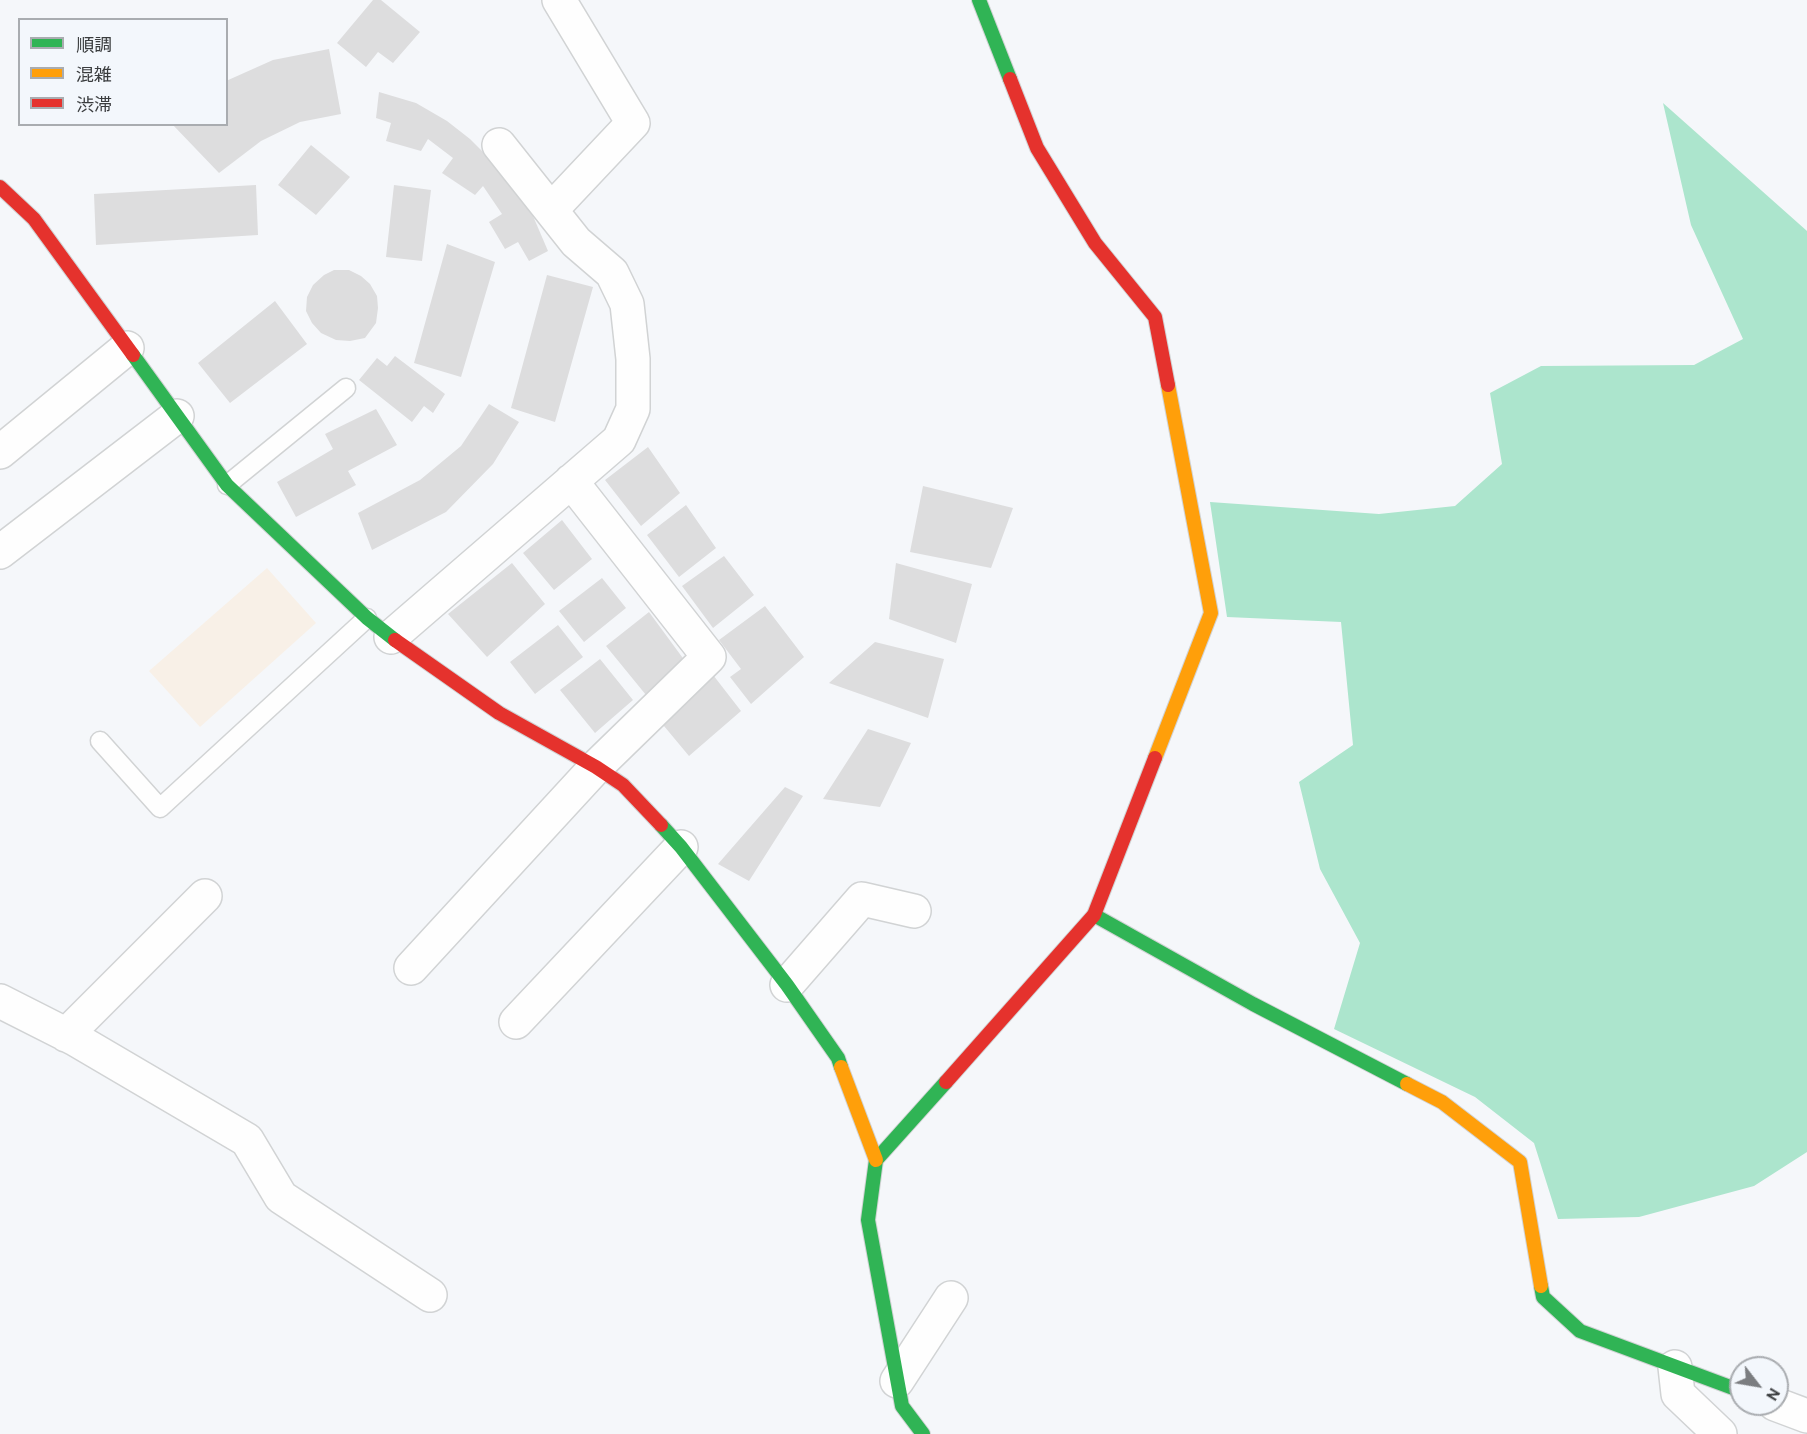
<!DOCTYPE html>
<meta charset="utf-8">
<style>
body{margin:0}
#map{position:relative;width:1807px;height:1434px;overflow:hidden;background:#f5f7fa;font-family:Cabin,"Noto Sans JP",sans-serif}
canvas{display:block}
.legend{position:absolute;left:18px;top:18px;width:210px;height:108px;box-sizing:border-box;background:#f3f7fc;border:2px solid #a9acb0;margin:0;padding:8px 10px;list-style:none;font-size:18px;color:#3a3c3e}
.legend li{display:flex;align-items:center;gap:12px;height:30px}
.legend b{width:30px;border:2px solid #a9acb0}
.north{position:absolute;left:1729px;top:1356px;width:60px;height:60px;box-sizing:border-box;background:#f3f7fc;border:2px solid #a9acb0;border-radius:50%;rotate:121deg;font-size:16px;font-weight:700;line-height:24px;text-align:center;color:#3a3c3e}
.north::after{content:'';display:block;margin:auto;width:21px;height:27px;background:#7b7d80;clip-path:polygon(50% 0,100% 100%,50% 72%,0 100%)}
</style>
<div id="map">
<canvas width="1807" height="1434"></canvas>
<ul class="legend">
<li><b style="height:8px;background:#30b455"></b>順調</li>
<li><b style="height:8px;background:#ff9f0a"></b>混雑</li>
<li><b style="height:8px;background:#e5322d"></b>渋滞</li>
</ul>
<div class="north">N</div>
</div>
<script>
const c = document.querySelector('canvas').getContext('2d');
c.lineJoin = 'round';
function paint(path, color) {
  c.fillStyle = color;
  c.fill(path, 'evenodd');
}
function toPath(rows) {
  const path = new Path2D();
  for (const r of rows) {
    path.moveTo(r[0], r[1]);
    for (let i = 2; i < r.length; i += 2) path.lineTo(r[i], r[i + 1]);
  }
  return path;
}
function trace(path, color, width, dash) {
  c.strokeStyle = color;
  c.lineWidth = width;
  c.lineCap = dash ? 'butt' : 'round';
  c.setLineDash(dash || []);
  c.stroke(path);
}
paint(toPath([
 [267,568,316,623,200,727,149,671]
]), '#f8f0e7');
paint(toPath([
 [1663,103,1807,231,1807,1152,1754,1186,1639,1217,1558,1219,1534,1143,1475,1097,1334,1029,1360,943,1320,869,1299,782,1353,745,1341,622,1227,617,1210,502,1379,514,1455,506,1502,464,1490,393,1541,366,1694,365,1743,339,1691,225]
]), '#ace5cd');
paint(toPath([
 [373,0,381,0,420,32,393,63,378,52,366,67,337,43],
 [329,49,341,114,300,122,261,141,219,173,172,124,226,124,226,81,273,60],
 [379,92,416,103,447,121,470,139,493,162,515,189,533,216,548,251,529,261,518,242,505,249,489,222,502,214,483,186,475,195,442,173,453,158,428,139,421,151,386,141,391,123,376,118],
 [311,145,350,177,316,215,278,185],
 [256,185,258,235,96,245,94,194],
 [394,185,431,190,422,261,386,257],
 [447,244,495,262,461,377,414,363],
 [334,270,349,270,361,276,370,284,377,296,378,308,376,323,365,338,350,341,336,340,321,333,312,323,306,311,307,297,313,285,324,275],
 [547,275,593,287,555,422,511,408],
 [275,301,307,344,230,403,198,363],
 [395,356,445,394,433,413,424,406,412,422,359,380,377,358,387,366],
 [489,404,519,422,493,464,446,512,372,550,358,513,420,480,461,446],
 [376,409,397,445,348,471,356,485,296,517,277,482,333,449,325,434],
 [648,447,680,493,641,526,605,480],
 [923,486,1013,508,991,568,910,552],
 [686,505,716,548,679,577,647,535],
 [562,520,592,559,554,590,523,553],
 [724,556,754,595,713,628,682,586],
 [512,563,545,604,487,657,448,614],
 [896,563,972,584,956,643,889,619],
 [602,578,626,608,584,642,559,611],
 [765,606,804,657,751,704,730,677,741,669,719,640],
 [649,612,685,661,646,695,606,646],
 [558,625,583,657,535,694,510,662],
 [875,642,944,659,928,718,829,683],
 [600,659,633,700,595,733,560,690],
 [710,671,741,711,689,756,659,720],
 [868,729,911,743,880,807,823,799],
 [785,787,803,796,749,881,718,864]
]), '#ddddde');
const lane = toPath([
 [227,485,346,388],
 [100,741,160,808,367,618]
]);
const street = toPath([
 [551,210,633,123,559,0],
 [0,452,127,348],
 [0,552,177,416],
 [391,637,619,440,633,409,633,359,627,304,612,273,576,242,499,145],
 [411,968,596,767,709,657,571,481],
 [787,985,862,899,914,911],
 [0,1001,75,1039,247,1140,281,1197,430,1295],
 [516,1022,681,847],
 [66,1035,205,896],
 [1675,1367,1678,1394,1720,1434],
 [897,1381,951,1298],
 [1775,1404,1807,1416]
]);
const fast = toPath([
 [979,0,1010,79],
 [133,355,227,485,367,618,395,640],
 [661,825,681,847,787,985,838,1058,841,1067],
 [1094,915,1253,1004,1407,1084],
 [1541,1286,1543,1297,1580,1331,1741,1391],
 [923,1434,902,1406,868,1220,876,1160,946,1082]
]);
const slow = toPath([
 [1155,758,1211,613,1168,385],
 [841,1067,876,1160],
 [1407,1084,1442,1102,1520,1162,1541,1286]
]);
const jam = toPath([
 [1010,79,1037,148,1095,243,1155,317,1168,385],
 [0,187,34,219,133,355],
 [395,640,499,713,596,767,623,785,661,825],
 [946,1082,1094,915,1155,758]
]);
trace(lane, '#d1d3d4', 21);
trace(street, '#d1d3d4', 36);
trace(fast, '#d1d3d4', 16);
trace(slow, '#d1d3d4', 16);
trace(jam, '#d1d3d4', 16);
trace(lane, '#fefefe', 18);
trace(street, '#fefefe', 33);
trace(fast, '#30b455', 14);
trace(slow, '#ff9f0a', 14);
trace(jam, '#e5322d', 14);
</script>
